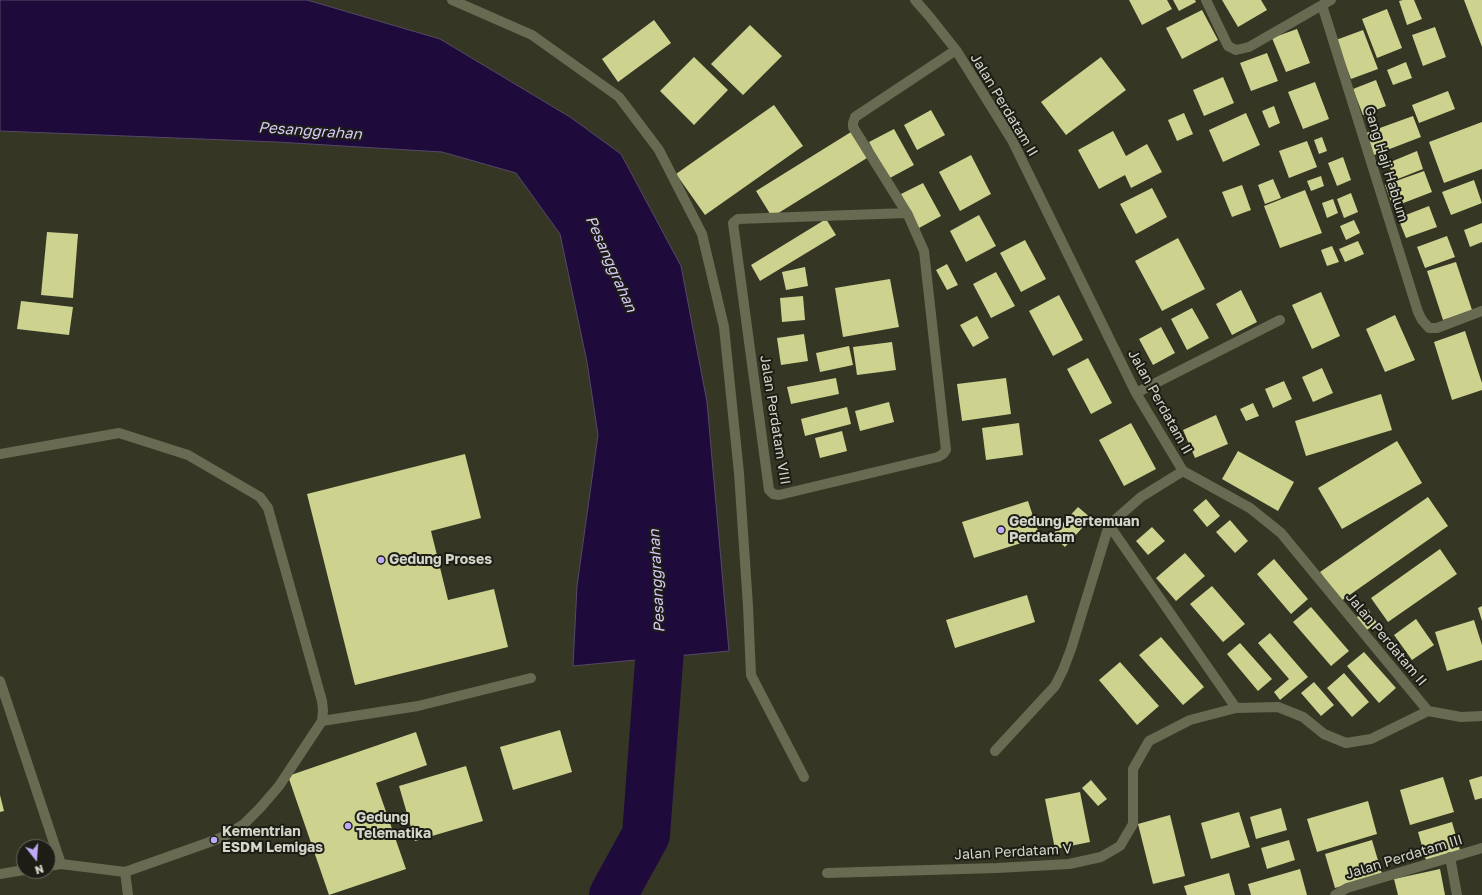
<!DOCTYPE html>
<style>
body{margin:0}
#map{position:relative;width:1482px;height:895px;overflow:hidden;background:#353724;font-family:"Golos Text",sans-serif}
canvas{display:block}
.north{position:absolute;left:16px;top:839px;width:40px;height:40px;box-sizing:border-box;background:#1d1d15;border:1px solid #66675d;border-radius:50%;rotate:163deg;font-size:11px;font-weight:700;line-height:16px;text-align:center;color:#d4d6ca}
.north::after{content:'';display:block;margin:auto;width:14px;height:18px;background:#bda9f5;clip-path:polygon(50% 0,100% 100%,50% 72%,0 100%)}
</style>
<div id="map">
<canvas width="1482" height="895"></canvas>
<div class="north">N</div>
</div>
<script>
const c = document.querySelector('canvas').getContext('2d');
c.lineJoin = 'round';
function paint(path, color) {
  c.fillStyle = color;
  c.fill(path, 'evenodd');
}
function toPath(rows) {
  const path = new Path2D();
  for (const r of rows) {
    path.moveTo(r[0], r[1]);
    for (let i = 2; i < r.length; i += 2) path.lineTo(r[i], r[i + 1]);
  }
  return path;
}
function trace(path, color, width, dash) {
  c.strokeStyle = color;
  c.lineWidth = width;
  c.lineCap = dash ? 'butt' : 'round';
  c.setLineDash(dash || []);
  c.stroke(path);
}
function label(font, color, halo, rows, align = 'center') {
  c.font = font + ' "Golos Text",sans-serif';
  c.lineWidth = 4;
  c.setLineDash([]);
  c.textBaseline = 'middle';
  c.strokeStyle = halo;
  c.fillStyle = color;
  for (const [text, x, y, turn = 0] of rows) {
    c.save();
    c.translate(x, y);
    c.rotate((+turn || 0) * Math.PI / 180);
    c.textAlign = isNaN(turn) ? turn : align;
    if (halo) c.strokeText(text, 0, 0);
    c.fillText(text, 0, 0);
    c.restore();
  }
}
const water = toPath([
 [0,0,307,0,440,39,570,117,621,154,681,266,707,402,729,651,573,666,577,586,598,435,587,362,560,234,516,173,442,152,277,142,0,131,0,0]
]);
paint(water, '#1e0b3c');
trace(water, '#554867', 1);
trace(toPath([
 [613,895,646,835,660,649,657,591]
]), '#1e0b3c', 48);
paint(toPath([
 [1129,0,1167,0,1172,9,1142,25],
 [1173,0,1195,0,1196,2,1179,11],
 [1222,0,1261,0,1267,10,1238,27],
 [1403,0,1414,0,1422,19,1407,25,1399,1],
 [1464,0,1482,0,1482,47],
 [1387,9,1402,48,1377,58,1362,19],
 [1202,10,1218,40,1182,59,1166,28],
 [654,20,671,43,618,82,602,59],
 [750,25,782,56,743,95,711,64],
 [1435,27,1446,57,1423,66,1412,35],
 [1297,29,1310,63,1286,72,1272,38],
 [1363,30,1378,69,1351,79,1336,40],
 [1267,53,1278,81,1251,91,1240,63],
 [694,57,728,90,694,125,660,91],
 [1101,57,1126,90,1066,135,1041,102],
 [1406,62,1412,78,1393,85,1387,70],
 [1223,77,1234,103,1204,116,1193,90],
 [1376,80,1386,106,1363,115,1353,89],
 [1315,82,1329,119,1303,129,1288,92],
 [1448,91,1455,109,1419,123,1412,105],
 [774,105,803,146,705,215,676,174],
 [1274,106,1280,123,1269,128,1262,111],
 [931,110,945,135,917,150,904,125],
 [1184,113,1193,134,1177,141,1168,120],
 [1246,113,1260,145,1223,162,1209,130],
 [1413,116,1421,137,1374,155,1366,133],
 [1482,122,1482,169,1444,183,1429,142],
 [894,129,914,165,888,179,869,142],
 [1113,131,1126,156,1147,144,1162,172,1131,188,1125,175,1099,189,1078,150],
 [851,132,867,158,772,217,756,191],
 [1322,137,1327,151,1319,154,1314,140],
 [1307,141,1317,167,1289,178,1279,151],
 [1417,151,1423,169,1395,180,1388,163],
 [971,155,991,194,960,211,939,172],
 [1343,157,1351,180,1337,186,1328,163],
 [1424,171,1432,192,1393,207,1385,185],
 [1321,176,1324,186,1311,191,1307,181],
 [1273,179,1281,198,1265,204,1258,185],
 [1474,180,1482,203,1451,215,1442,192],
 [923,183,941,216,919,228,901,194],
 [1242,185,1251,210,1232,217,1222,192],
 [1152,188,1167,217,1136,234,1120,204],
 [1305,190,1322,233,1280,248,1264,206],
 [1351,193,1358,212,1344,218,1337,199],
 [1333,199,1338,213,1327,218,1322,203],
 [1429,206,1437,227,1406,238,1398,218],
 [979,215,996,246,966,262,950,231],
 [826,219,836,235,760,281,751,265],
 [1354,220,1360,233,1346,240,1340,226],
 [1482,223,1482,242,1470,247,1464,230],
 [47,232,78,234,73,298,41,295],
 [1447,236,1455,257,1425,268,1417,247],
 [1178,238,1205,289,1162,311,1135,261],
 [1025,240,1046,279,1021,292,1000,253],
 [1358,241,1364,254,1345,262,1339,249],
 [1332,246,1339,262,1327,266,1321,250],
 [1456,262,1472,310,1443,320,1427,271],
 [947,264,958,285,947,290,936,270],
 [805,267,808,286,786,290,782,272],
 [996,272,1015,306,991,318,973,284],
 [890,279,899,327,843,337,835,288],
 [1241,290,1257,322,1232,335,1216,304],
 [1321,292,1340,336,1312,349,1292,305],
 [1059,295,1083,340,1053,356,1029,311],
 [803,296,805,320,782,322,780,298],
 [21,301,73,307,69,335,17,329],
 [1192,308,1209,338,1187,350,1171,319],
 [1395,315,1415,360,1385,372,1366,329],
 [977,316,989,338,973,347,960,325],
 [1161,327,1175,353,1153,365,1139,339],
 [1465,331,1482,383,1482,390,1452,400,1434,342],
 [804,334,808,361,781,365,777,338],
 [892,342,896,370,857,375,853,347],
 [849,346,853,365,820,372,816,353],
 [1088,358,1112,403,1091,414,1067,369],
 [1322,368,1333,393,1313,402,1302,377],
 [836,378,839,394,791,404,787,387],
 [1006,378,1011,414,962,421,957,384],
 [1284,381,1292,399,1273,408,1265,389],
 [1381,394,1392,430,1306,456,1295,421],
 [889,402,894,422,860,431,855,411],
 [1253,403,1259,416,1246,421,1240,409],
 [847,407,851,424,805,436,801,419],
 [1216,415,1228,444,1195,458,1183,430],
 [1019,423,1023,455,986,460,982,428],
 [1131,423,1156,469,1124,486,1099,440],
 [842,431,847,451,820,458,815,438],
 [1397,441,1422,483,1342,529,1318,488],
 [1238,451,1294,482,1278,511,1222,479],
 [465,454,481,518,431,531,448,600,494,589,508,647,355,685,307,494],
 [1428,497,1448,526,1341,601,1320,572],
 [1206,499,1220,516,1207,527,1193,510],
 [1028,501,1040,537,974,558,962,522],
 [1078,507,1091,518,1065,547,1052,535],
 [1230,520,1248,541,1235,553,1216,532],
 [1152,527,1165,541,1148,555,1136,541],
 [1440,549,1457,574,1388,622,1371,598],
 [1185,553,1205,576,1176,601,1156,578],
 [1274,559,1308,599,1291,614,1257,574],
 [1212,586,1245,624,1223,642,1190,604],
 [1027,595,1035,622,955,648,946,620],
 [1482,606,1482,621,1478,608],
 [1311,607,1349,651,1331,666,1293,622],
 [1368,609,1377,623,1364,632,1354,619],
 [1416,619,1434,645,1412,660,1394,635],
 [1474,620,1482,645,1482,660,1447,671,1435,632],
 [1270,633,1308,677,1280,700,1274,692,1289,679,1258,643],
 [1161,637,1204,687,1183,705,1139,655],
 [1240,643,1272,679,1258,691,1227,654],
 [1364,652,1396,688,1379,703,1347,666],
 [1120,662,1159,706,1137,725,1099,680],
 [1344,673,1369,702,1352,717,1327,688],
 [1314,682,1334,705,1321,716,1301,693],
 [560,730,572,772,513,790,500,747],
 [416,732,427,765,376,783,406,869,329,895,288,776],
 [466,766,483,821,415,841,399,786],
 [1482,776,1482,798,1475,800,1469,780],
 [1443,777,1454,812,1410,825,1400,790],
 [1091,780,1107,799,1098,806,1082,788],
 [1080,792,1090,842,1055,849,1045,799],
 [0,795,4,811,0,812],
 [1368,801,1377,834,1317,852,1307,819],
 [1281,808,1287,830,1256,839,1250,817],
 [1239,812,1250,847,1211,859,1201,823],
 [1170,815,1185,876,1153,884,1138,824],
 [1452,822,1460,850,1426,860,1418,832],
 [1289,840,1295,860,1267,869,1261,848],
 [1372,840,1382,874,1335,888,1325,854],
 [1300,869,1307,895,1251,895,1248,884],
 [1440,869,1445,895,1398,895,1394,879],
 [1229,873,1235,895,1187,895,1184,886]
]), '#cdd38f');
trace(toPath([
 [452,0,532,35,619,97,659,150,702,234,724,327,739,473,748,606,751,675,804,777],
 [915,0,929,16,956,50,1012,140,1136,393,1183,471,1250,508,1281,533,1428,711,1461,717,1482,716],
 [1206,0,1228,46,1236,50,1249,47,1331,0],
 [1322,5,1418,312,1422,320,1429,328,1437,328,1482,311],
 [907,213,738,219,733,223,769,490,773,494,779,495,938,457,943,454,946,450,924,251,908,215,853,127,853,123,855,117,956,50],
 [1136,393,1280,320],
 [0,454,119,433,188,455,260,497,268,508,322,701,323,710,322,721,279,786,260,808,244,824,225,836,207,843,125,872,61,864,48,866],
 [1109,525,1236,708],
 [0,681,61,864],
 [322,721,418,706,531,678],
 [995,751,1055,686,1063,670,1071,649,1109,525,1141,497,1183,471],
 [1450,857,1457,895],
 [125,872,128,895],
 [827,873,997,868,1069,864,1101,857,1120,846,1133,824,1133,769,1149,741,1190,720,1236,708,1278,707,1303,717,1324,734,1346,743,1371,739,1428,711],
 [0,874,24,870],
 [1335,895,1347,888,1482,848]
]), '#686b51', 10);
for (const [x, y, r, color] of [
 [1001,530,4,"#bda9f5"],
 [381,560,4,"#bda9f5"],
 [348,826,4,"#bda9f5"],
 [214,840,4,"#bda9f5"]
]) {
  const dot = new Path2D();
  dot.arc(x, y, r, 0, 2 * Math.PI);
  c.fillStyle = color;
  c.fill(dot);
  trace(dot, '#1d1d15', 1.5);
}
label('14px', '#d4d6ca', '#1d1d15', [
 ["Jalan Perdatam II",1004,105,59],
 ["Gang Haji Hablum",1386,164,73],
 ["Jalan Perdatam II",1160,402,61],
 ["Jalan Perdatam VIII",775,420,81],
 ["Jalan Perdatam II",1386,639,50],
 ["Jalan Perdatam V",1013,852,-3],
 ["Jalan Perdatam III",1404,857,-17]
]);
label('bold 14px', '#d4d6ca', '#1d1d15', [
 ["Gedung Pertemuan",1009,522],
 ["Perdatam",1009,538],
 ["Gedung Proses",389,560],
 ["Gedung",356,818],
 ["Telematika",356,834],
 ["Kementrian",222,832],
 ["ESDM Lemigas",222,848]
], 'left');
label('italic 15px', '#d5c9fc', '#1d1d15', [
 ["Pesanggrahan",310,131,4],
 ["Pesanggrahan",611,264,66],
 ["Pesanggrahan",657,581,-93]
]);
</script>
